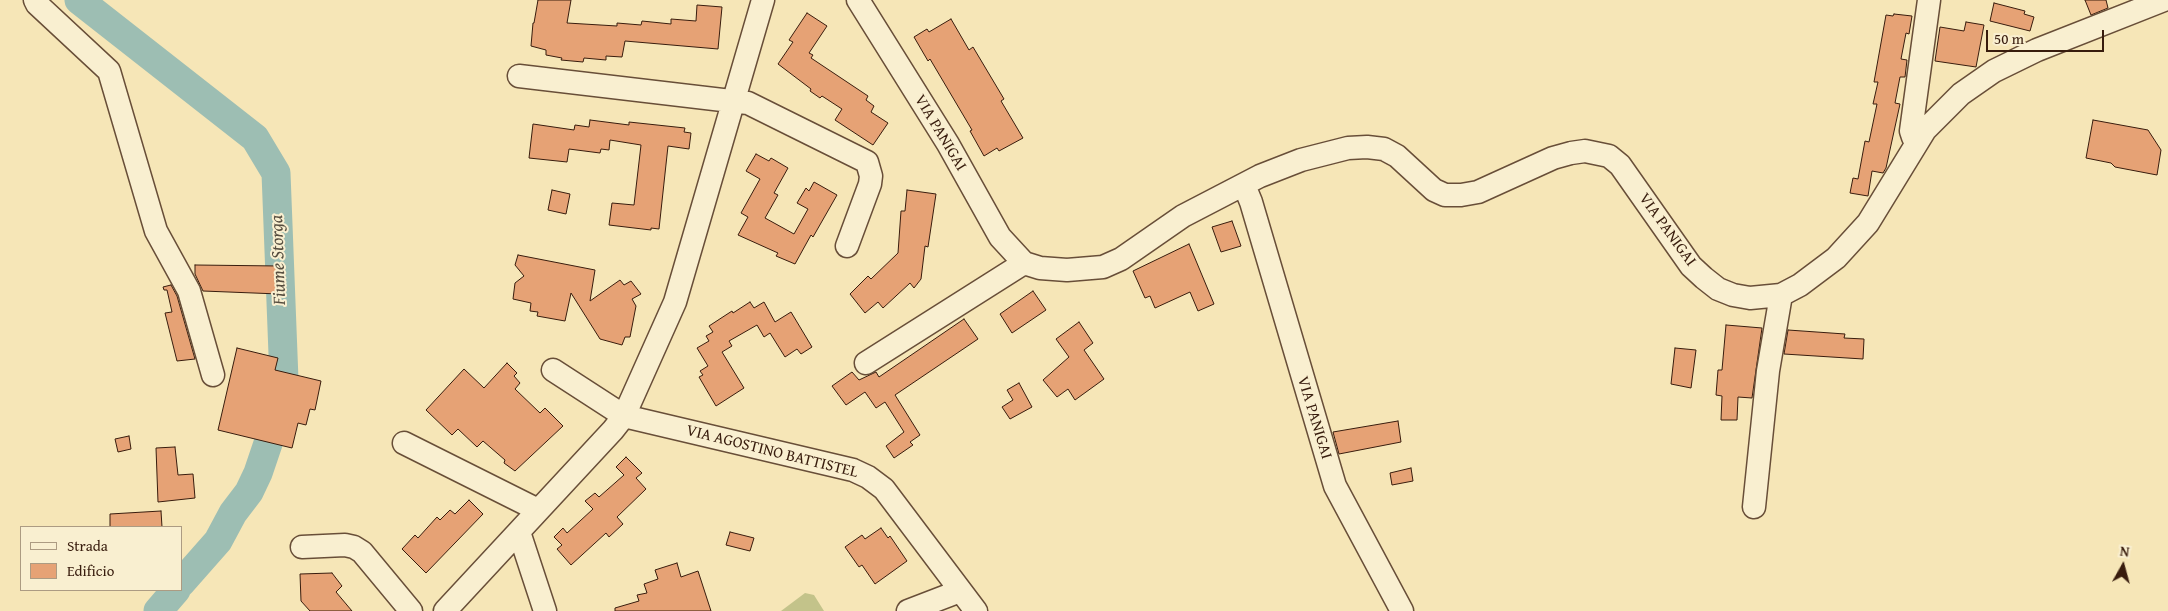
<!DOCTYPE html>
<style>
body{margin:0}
#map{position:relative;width:2168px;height:611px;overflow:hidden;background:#f6e6b7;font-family:"Gentium Book Plus",serif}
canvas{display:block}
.legend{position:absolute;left:20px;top:526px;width:162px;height:65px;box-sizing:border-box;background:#f9efd0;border:1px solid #ac9b82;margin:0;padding:6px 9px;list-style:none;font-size:15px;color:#381c0d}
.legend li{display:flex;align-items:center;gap:10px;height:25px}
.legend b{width:25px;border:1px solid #ac9b82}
.north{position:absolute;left:2098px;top:541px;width:50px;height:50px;-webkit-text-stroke:4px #f9efd0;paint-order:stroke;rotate:7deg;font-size:14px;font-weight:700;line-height:20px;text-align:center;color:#381c0d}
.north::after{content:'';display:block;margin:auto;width:18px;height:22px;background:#381c0d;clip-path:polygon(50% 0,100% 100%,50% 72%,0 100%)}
.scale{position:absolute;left:1986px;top:30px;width:118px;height:22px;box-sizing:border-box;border:2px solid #381c0d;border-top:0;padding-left:6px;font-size:15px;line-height:18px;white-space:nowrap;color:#381c0d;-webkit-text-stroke:4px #f9efd0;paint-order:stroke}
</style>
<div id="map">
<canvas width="2168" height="611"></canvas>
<ul class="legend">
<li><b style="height:6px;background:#f9efd0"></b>Strada</li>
<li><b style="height:14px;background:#e6a275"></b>Edificio</li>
</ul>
<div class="north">N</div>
<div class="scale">50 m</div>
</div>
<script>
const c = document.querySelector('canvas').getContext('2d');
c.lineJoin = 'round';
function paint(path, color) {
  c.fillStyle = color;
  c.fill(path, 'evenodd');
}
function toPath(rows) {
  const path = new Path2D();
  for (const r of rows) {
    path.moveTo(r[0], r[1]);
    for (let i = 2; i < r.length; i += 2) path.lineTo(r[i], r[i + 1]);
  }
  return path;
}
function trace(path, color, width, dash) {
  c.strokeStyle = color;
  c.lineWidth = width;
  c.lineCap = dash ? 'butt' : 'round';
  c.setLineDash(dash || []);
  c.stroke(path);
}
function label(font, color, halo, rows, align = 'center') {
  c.font = font + ' "Gentium Book Plus",serif';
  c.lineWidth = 4;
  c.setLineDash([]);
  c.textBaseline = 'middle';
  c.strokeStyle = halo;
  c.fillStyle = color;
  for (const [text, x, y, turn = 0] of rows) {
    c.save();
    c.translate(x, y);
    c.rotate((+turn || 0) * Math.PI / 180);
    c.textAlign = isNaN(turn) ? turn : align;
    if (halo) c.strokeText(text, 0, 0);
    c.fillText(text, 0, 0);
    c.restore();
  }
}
paint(toPath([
 [805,593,814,595,824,611,781,611]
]), '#c3c38a');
trace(toPath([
 [79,0,255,138,276,173,284,380,281,405,258,473,249,492,233,513,218,541,181,583],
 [158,611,176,590]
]), '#9dbeb3', 29);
const building = toPath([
 [538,0,571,0,567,23,617,26,617,23,641,25,642,21,671,24,671,19,696,21,697,5,722,7,718,49,625,41,622,57,606,56,606,60,584,58,583,62,561,60,562,58,546,55,546,50,531,46,533,23,534,23,538,0],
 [2085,0,2106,0,2108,8,2091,15,2085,0],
 [1994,3,2025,11,2024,14,2034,17,2030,31,1990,21,1994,3],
 [807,13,827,26,809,53,813,55,811,58,868,96,866,100,874,106,871,112,888,123,873,145,835,120,842,109,822,96,820,98,810,91,811,89,778,64,793,42,789,40,807,13],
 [1894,14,1912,16,1909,34,1906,33,1901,59,1907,60,1905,77,1900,77,1895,103,1900,104,1886,168,1883,173,1872,171,1868,196,1850,193,1853,178,1858,179,1865,141,1869,142,1877,104,1873,104,1878,82,1874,82,1886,15,1893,16,1894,14],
 [951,19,969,50,973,47,1004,99,1001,101,1023,138,999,151,997,148,984,156,970,131,972,130,930,59,928,61,914,37,927,29,929,32,951,19],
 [1966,22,1984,25,1976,67,1935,61,1940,27,1964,31,1966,22],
 [590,120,629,125,629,122,685,128,684,132,691,133,689,149,668,146,659,229,651,228,651,230,609,225,612,203,634,205,641,145,610,140,609,150,601,149,600,153,569,149,567,162,529,158,533,124,574,130,575,125,589,127,590,120],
 [2093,120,2148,130,2161,150,2157,175,2115,167,2111,163,2086,158,2093,120],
 [756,154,769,161,771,158,788,168,774,193,778,195,765,218,794,234,808,209,797,203,806,188,809,191,814,182,837,195,813,237,811,235,795,264,776,256,778,253,738,235,748,217,741,213,760,179,746,171,756,154],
 [552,190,570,194,566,214,548,210,552,190],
 [907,190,936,194,928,247,925,246,921,279,914,288,910,283,883,308,878,302,865,313,850,294,868,276,871,279,898,253,901,211,905,211,907,190],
 [1232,221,1241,246,1221,252,1212,227,1232,221],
 [1189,244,1214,304,1198,311,1190,292,1155,308,1150,296,1145,298,1133,271,1189,244],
 [518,255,595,270,590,301,620,280,624,285,631,281,641,294,632,299,636,306,630,337,625,337,622,345,600,339,571,293,565,321,537,316,538,312,530,311,531,303,513,299,515,283,524,276,515,265,518,255],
 [195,265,279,266,279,294,203,291,195,274,195,265],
 [171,285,177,296,195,359,177,361,165,313,172,312,167,290,164,290,163,287,171,285],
 [1033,291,1046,310,1012,333,1000,314,1033,291],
 [750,302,754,308,764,302,775,322,791,312,812,347,801,354,797,349,785,357,770,333,764,337,757,325,729,341,732,346,722,352,744,388,716,406,699,377,703,375,700,371,708,366,697,348,709,341,706,336,713,332,709,326,732,311,733,313,750,302],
 [964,319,978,339,895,395,920,435,910,442,913,445,894,458,886,446,904,432,885,402,876,408,865,392,846,405,832,386,852,372,859,380,876,372,879,377,964,319],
 [1079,322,1093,343,1084,350,1104,379,1075,400,1068,389,1057,397,1043,380,1069,357,1056,339,1079,322],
 [1726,325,1762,328,1752,398,1738,397,1737,420,1721,420,1722,396,1716,395,1718,370,1722,370,1726,325],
 [1788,330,1845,334,1844,338,1864,339,1863,359,1784,354,1788,330],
 [237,348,278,358,275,370,321,381,315,410,310,409,306,425,298,423,292,448,218,430,237,348],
 [1675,348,1696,350,1691,388,1671,384,1675,348],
 [507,363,517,373,514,376,520,383,515,389,540,413,545,408,563,426,515,471,504,463,505,460,483,441,477,447,458,429,452,435,426,410,464,369,484,388,507,363],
 [1019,383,1032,407,1010,419,1002,407,1013,400,1007,390,1019,383],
 [1398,421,1401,442,1339,454,1333,432,1398,421],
 [129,436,131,449,118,452,115,439,129,436],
 [175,447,178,475,193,474,195,498,158,502,156,448,175,447],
 [626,457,642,473,636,478,646,489,617,517,623,524,609,537,606,533,571,565,557,549,562,545,554,537,563,528,567,533,593,509,585,501,595,493,599,497,624,475,616,467,626,457],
 [1411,468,1413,481,1392,485,1390,473,1411,468],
 [469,500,483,514,426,573,402,549,415,535,418,538,437,517,440,520,450,510,455,514,469,500],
 [161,511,162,527,110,527,110,514,161,511],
 [881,528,888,538,890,536,907,561,875,584,862,565,859,567,845,547,862,535,865,539,881,528],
 [730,532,754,538,750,551,726,545,730,532],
 [677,563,681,577,698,571,711,611,615,611,615,608,639,601,637,595,647,593,644,584,658,579,655,570,677,563],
 [332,573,342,586,336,592,352,611,310,611,301,601,300,574,332,573]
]);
paint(building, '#e6a275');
trace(building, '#381c0d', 1);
const minor = toPath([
 [35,0,37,4,109,71,156,231,189,291,213,375],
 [858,0,948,144,1000,237,1024,263,1040,268,1067,270,1103,267,1121,259,1183,216,1260,176,1301,160,1348,148,1367,147,1384,149,1397,156,1434,190,1445,195,1461,195,1478,192,1553,158,1571,153,1585,151,1609,156,1620,165,1691,266,1704,278,1718,289,1733,295,1750,298,1781,295,1800,285,1836,258,1868,223,1925,130,1961,94,1994,71,2037,50,2164,0],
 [519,76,748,103,867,162,871,176,870,184,847,246],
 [1913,137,1911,131,1929,0],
 [1244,185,1251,202,1335,486,1402,611],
 [866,363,1024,263],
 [553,370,624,416,853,470,868,477,884,489,976,611],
 [404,443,538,510],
 [1754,507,1768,371,1781,295],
 [519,532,545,611],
 [302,547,345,545,354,547,362,552,411,611],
 [445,611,613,430,624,416,675,302,763,0],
 [908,611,960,591]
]);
trace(minor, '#684e38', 25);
trace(minor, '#f9efd0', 22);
label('16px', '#381c0d', '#f9efd0', [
 ["VIA PANIGAI",940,133,59],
 ["VIA PANIGAI",1667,230,54],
 ["VIA PANIGAI",1314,418,73],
 ["VIA AGOSTINO BATTISTEL",772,452,14]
]);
label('italic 18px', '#564d3f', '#f9efd0', [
 ["Fiume Storga",279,260,-92]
]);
</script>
